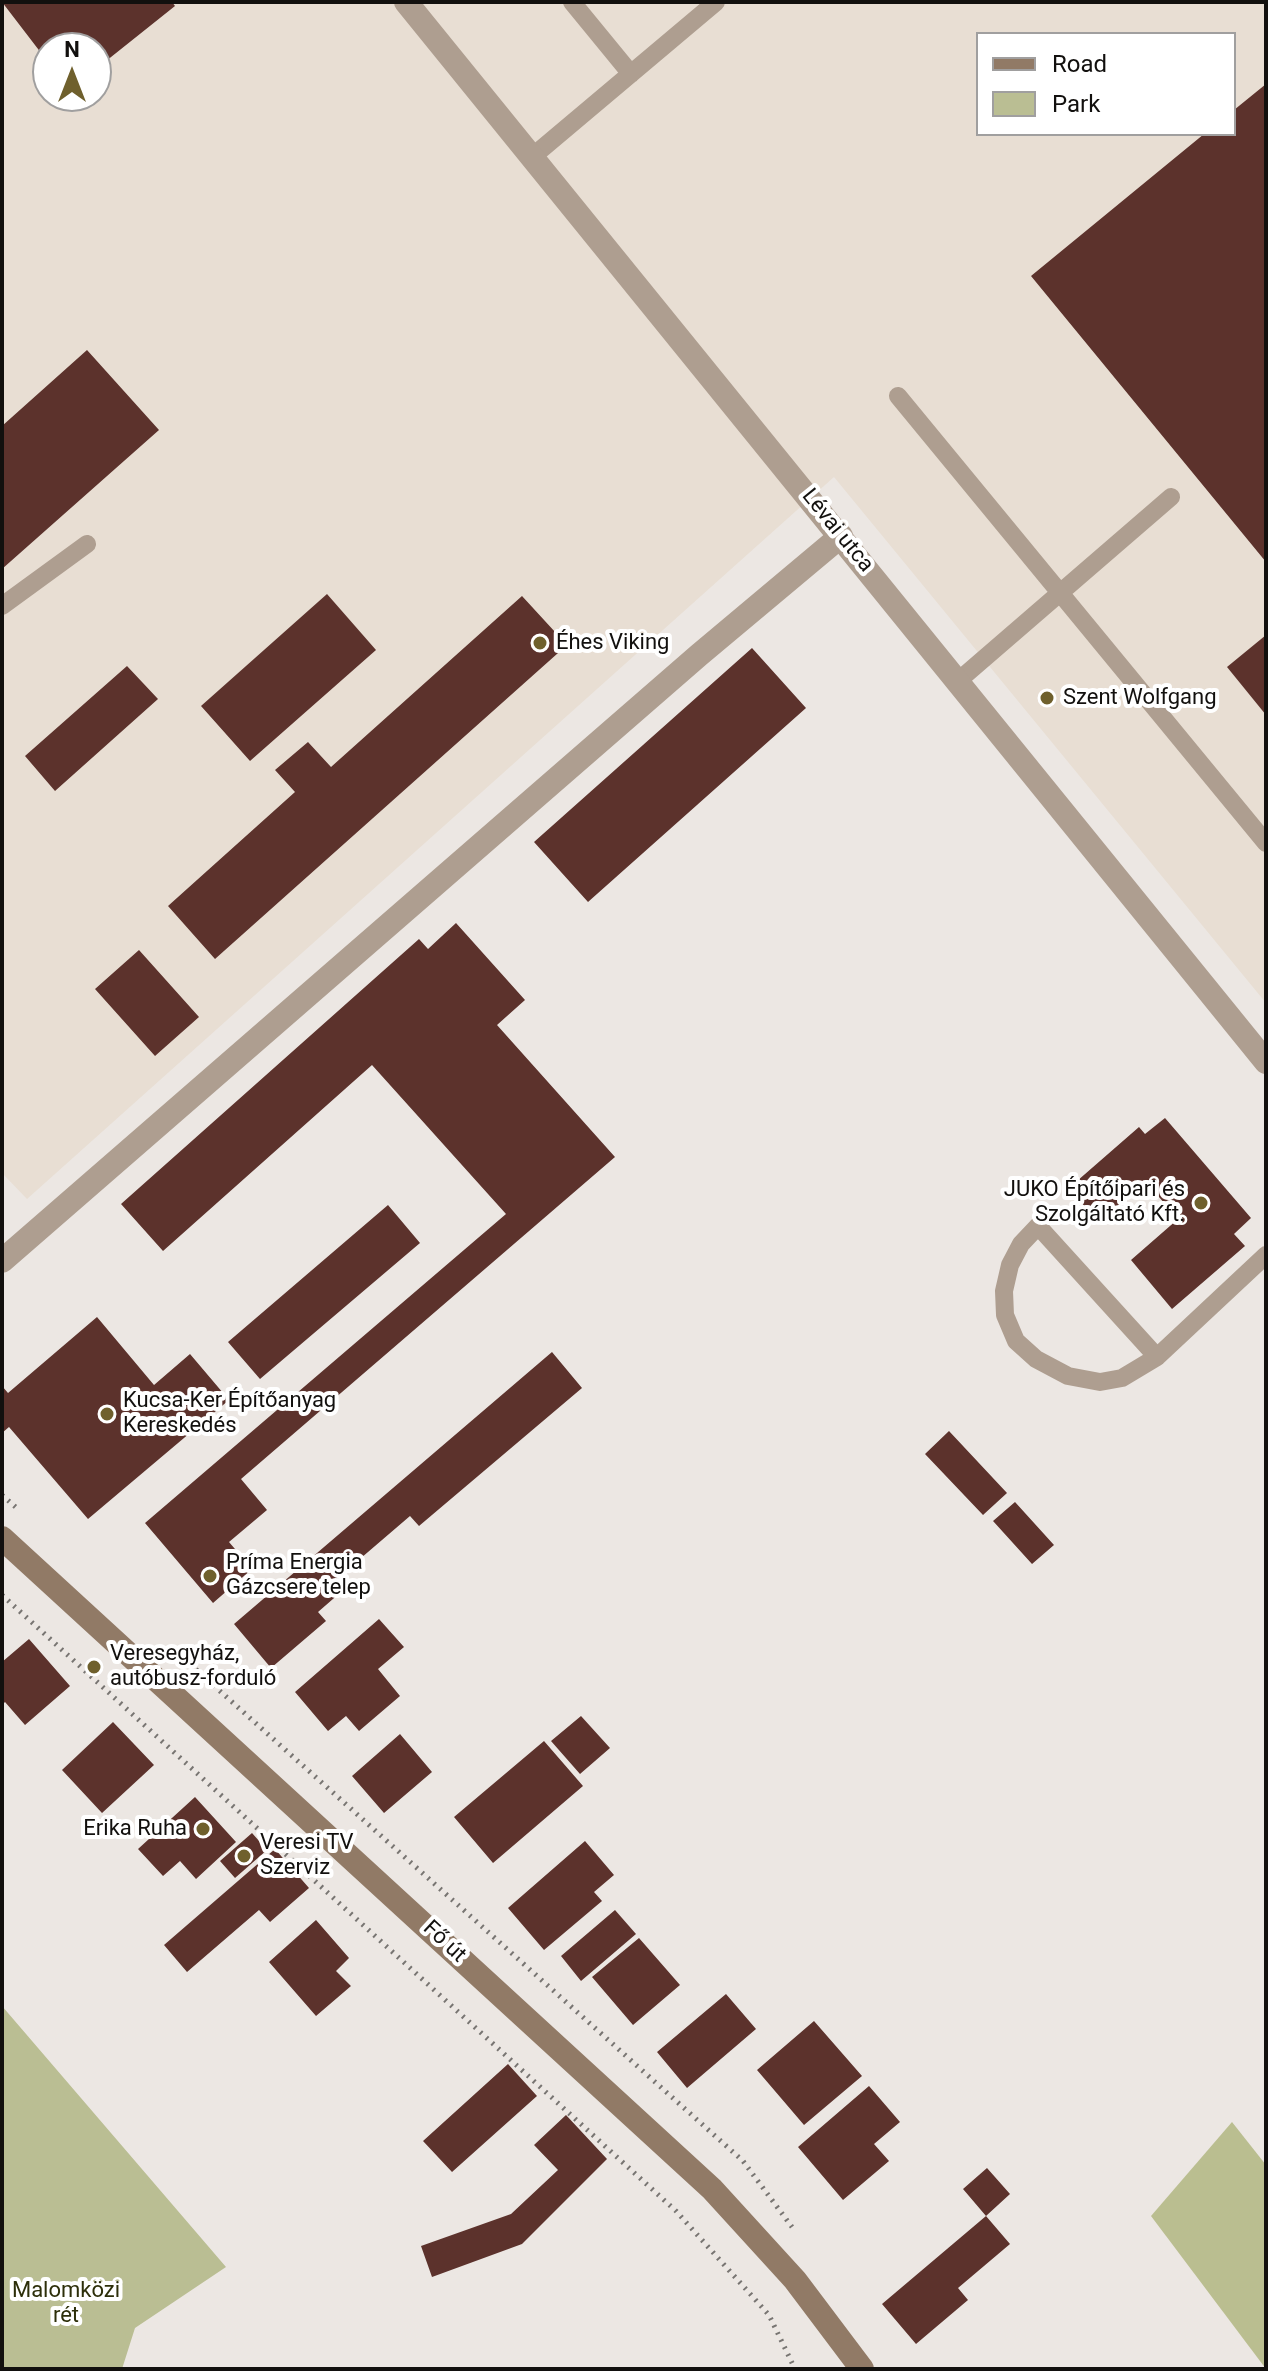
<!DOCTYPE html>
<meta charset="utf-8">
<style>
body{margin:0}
#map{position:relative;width:1268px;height:2371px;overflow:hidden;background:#ece7e3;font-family:Roboto,sans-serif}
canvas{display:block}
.frame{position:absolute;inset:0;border:4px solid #12100e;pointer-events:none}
.legend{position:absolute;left:976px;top:32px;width:260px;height:104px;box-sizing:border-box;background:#fff;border:2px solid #a09f9f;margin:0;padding:10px 14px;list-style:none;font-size:24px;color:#12100e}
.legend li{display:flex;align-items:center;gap:16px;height:40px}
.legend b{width:40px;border:2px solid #a09f9f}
.north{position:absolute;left:32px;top:32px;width:80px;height:80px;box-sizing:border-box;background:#fff;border:2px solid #a09f9f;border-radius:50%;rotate:0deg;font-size:22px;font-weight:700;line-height:32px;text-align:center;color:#12100e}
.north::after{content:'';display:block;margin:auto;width:28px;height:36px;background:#6f602d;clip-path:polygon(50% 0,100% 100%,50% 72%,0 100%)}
</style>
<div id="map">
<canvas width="1268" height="2371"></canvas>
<div class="frame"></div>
<ul class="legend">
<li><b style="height:10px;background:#917a66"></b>Road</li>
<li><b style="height:22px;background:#babe93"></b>Park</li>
</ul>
<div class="north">N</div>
</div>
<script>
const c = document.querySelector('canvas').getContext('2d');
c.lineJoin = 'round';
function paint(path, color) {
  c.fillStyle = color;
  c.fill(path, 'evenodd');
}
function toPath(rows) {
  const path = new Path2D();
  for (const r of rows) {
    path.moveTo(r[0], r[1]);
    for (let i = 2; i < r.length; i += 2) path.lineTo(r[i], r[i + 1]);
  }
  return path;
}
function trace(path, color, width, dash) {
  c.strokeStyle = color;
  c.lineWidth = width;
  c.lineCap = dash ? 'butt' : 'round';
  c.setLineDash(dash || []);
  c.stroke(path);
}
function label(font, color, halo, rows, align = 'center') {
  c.font = font + ' Roboto,sans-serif';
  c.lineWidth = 8;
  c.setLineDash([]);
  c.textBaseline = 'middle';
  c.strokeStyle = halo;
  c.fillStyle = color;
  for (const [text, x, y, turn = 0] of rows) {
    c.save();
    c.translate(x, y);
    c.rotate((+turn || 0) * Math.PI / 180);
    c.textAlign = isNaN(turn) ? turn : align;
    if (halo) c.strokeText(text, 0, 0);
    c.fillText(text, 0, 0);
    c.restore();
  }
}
paint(toPath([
 [2,2,1266,2,1266,1003,834,477,27,1199,2,1173],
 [978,34,1234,34,1234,134,978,134],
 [48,48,96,48,96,96,48,96]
]), '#e8ded3');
paint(toPath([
 [2,2006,226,2267,135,2328,122,2369,2,2369]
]), '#babe93');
paint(toPath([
 [1232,2122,1266,2165,1266,2369,1151,2216]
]), '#babe90');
paint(toPath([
 [2,2,172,2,175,6,96,69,96,48,48,48,48,62],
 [1266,84,1264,293,1266,562,1031,276,1204,134,1234,134,1234,110],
 [87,350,159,430,2,569,2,426],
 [327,594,376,650,250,761,201,706],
 [522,596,567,645,215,959,168,906,295,792,275,770,308,742,331,767],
 [1266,635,1266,715,1227,667],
 [752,648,806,708,588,902,534,842],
 [127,666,158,699,55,791,25,756],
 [456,923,525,1000,497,1025,615,1157,241,1479,267,1510,229,1542,252,1569,213,1603,145,1523,506,1214,372,1065,163,1251,121,1204,419,939,428,949],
 [139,950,199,1017,155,1056,95,989],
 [1165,1118,1251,1218,1234,1234,1245,1246,1172,1309,1131,1260,1178,1219,1146,1182,1098,1222,1069,1188,1139,1127,1145,1134],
 [388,1205,420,1243,260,1379,228,1342],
 [97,1317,154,1385,190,1354,229,1400,88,1519,9,1427,2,1433,2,1386,8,1393],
 [552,1352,582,1388,419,1526,410,1516,333,1582,341,1592,318,1612,326,1621,271,1668,234,1624],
 [949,1431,1007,1493,983,1515,925,1454],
 [1015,1502,1054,1545,1032,1564,993,1521],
 [379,1619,404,1647,378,1669,400,1696,359,1731,346,1716,328,1731,295,1692],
 [29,1639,70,1686,25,1725,5,1702,2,1705,2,1662],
 [581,1716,610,1748,580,1774,551,1741],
 [113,1722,154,1765,102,1813,62,1770],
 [400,1734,432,1772,384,1813,352,1776],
 [544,1741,583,1786,493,1863,454,1817],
 [195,1797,236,1842,196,1879,180,1861,163,1876,138,1849],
 [252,1833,267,1850,235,1878,220,1861],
 [585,1841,614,1875,594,1892,602,1901,544,1950,508,1908],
 [275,1849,309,1888,270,1922,259,1910,187,1972,164,1945],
 [615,1910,636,1934,581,1981,561,1956],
 [316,1920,349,1958,336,1971,351,1986,316,2016,269,1962],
 [639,1938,680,1985,633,2025,592,1977],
 [726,1994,756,2029,687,2088,657,2052],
 [814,2021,862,2076,804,2125,757,2070],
 [508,2064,537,2096,452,2172,423,2141],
 [869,2086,900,2122,874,2144,889,2161,843,2200,798,2147],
 [566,2115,607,2159,522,2244,432,2277,421,2246,511,2214,558,2170,534,2145],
 [987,2168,1010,2194,986,2216,963,2189],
 [986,2216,1010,2244,958,2288,968,2300,916,2344,882,2304]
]), '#5c322c');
trace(toPath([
 [2,1495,19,1510],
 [2,1595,676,2211,769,2315,795,2369],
 [172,1648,743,2161,792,2227]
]), '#787572', 5, [2, 6]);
trace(toPath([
 [572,2,631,74],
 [532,157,716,2],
 [898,396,1266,843],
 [2,606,87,544],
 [958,681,1171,497],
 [1157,1357,1038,1226,1021,1244,1010,1265,1004,1291,1005,1315,1016,1341,1036,1359,1068,1376,1100,1382,1122,1378,1157,1357,1266,1255]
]), '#ae9e90', 18);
trace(toPath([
 [2,1261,699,655,841,536]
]), '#ae9e90', 24);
trace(toPath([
 [406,2,1266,1062]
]), '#ae9e90', 24);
trace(toPath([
 [2,1538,712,2189,795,2280,862,2369]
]), '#917a66', 24);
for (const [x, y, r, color] of [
 [540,643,8,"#6f602d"],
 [1047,698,8,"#6f602d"],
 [1201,1203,8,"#6f602d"],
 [107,1414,8,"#6f602d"],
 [210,1576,8,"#6f602d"],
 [94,1667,8,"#6f602d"],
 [203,1829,8,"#6f602d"],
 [244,1856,8,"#6f602d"]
]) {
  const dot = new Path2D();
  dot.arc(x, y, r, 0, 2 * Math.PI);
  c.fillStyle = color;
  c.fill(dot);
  trace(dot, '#fff', 3);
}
label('22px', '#12100e', '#fff', [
 ["Lévai utca",837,531,51],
 ["Fő út",444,1942,43]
]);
label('22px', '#12100e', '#fff', [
 ["Éhes Viking",556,643],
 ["Szent Wolfgang",1063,698],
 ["JUKO Építőipari és",1185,1190,"right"],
 ["Szolgáltató Kft.",1185,1215,"right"],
 ["Kucsa-Ker Építőanyag",123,1401],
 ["Kereskedés",123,1426],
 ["Príma Energia",226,1563],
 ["Gázcsere telep",226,1588],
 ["Veresegyház,",110,1654],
 ["autóbusz-forduló",110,1679],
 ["Erika Ruha",187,1829,"right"],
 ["Veresi TV",260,1843],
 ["Szerviz",260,1868]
], 'left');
label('22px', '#2d2f0a', '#fff', [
 ["Malomközi",66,2291],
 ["rét",66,2316]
]);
</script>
